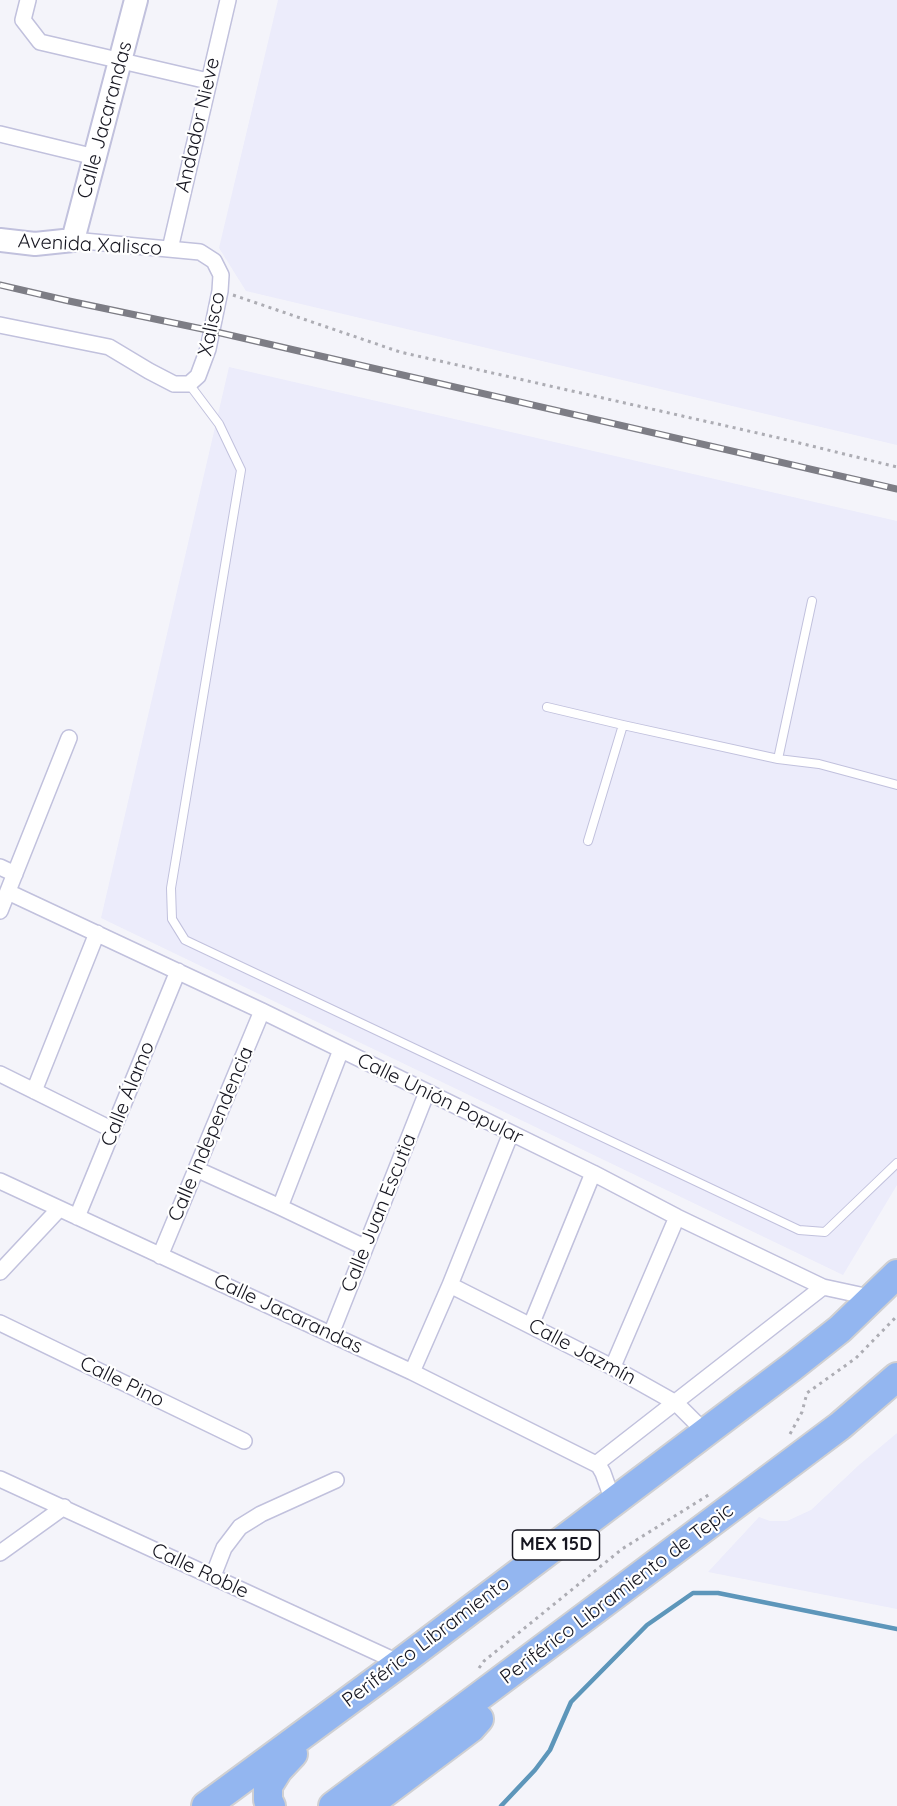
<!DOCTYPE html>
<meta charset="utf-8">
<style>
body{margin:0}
canvas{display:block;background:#f4f4fa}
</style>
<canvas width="897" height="1806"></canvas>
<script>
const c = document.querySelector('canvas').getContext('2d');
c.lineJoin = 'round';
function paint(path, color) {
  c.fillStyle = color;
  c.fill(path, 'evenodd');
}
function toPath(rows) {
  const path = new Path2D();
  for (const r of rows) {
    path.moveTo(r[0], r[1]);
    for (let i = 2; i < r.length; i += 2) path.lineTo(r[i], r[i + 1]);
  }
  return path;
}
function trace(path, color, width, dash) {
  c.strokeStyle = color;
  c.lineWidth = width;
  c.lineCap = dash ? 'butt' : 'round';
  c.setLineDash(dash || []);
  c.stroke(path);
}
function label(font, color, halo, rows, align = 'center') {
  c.font = font + ' Quicksand,sans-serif';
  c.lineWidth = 4.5;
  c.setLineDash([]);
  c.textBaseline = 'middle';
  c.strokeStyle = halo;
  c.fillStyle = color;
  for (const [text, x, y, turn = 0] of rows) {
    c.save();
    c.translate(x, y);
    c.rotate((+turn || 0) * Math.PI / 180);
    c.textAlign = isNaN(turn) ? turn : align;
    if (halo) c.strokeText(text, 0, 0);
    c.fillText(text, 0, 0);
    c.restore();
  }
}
paint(toPath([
 [278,0,897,0,897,445,246,291,219,248],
 [229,367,897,521,897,1185,843,1275,101,918],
 [897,1433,897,1609,708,1572,759,1517,770,1521,787,1521,811,1510,859,1465]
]), '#ececfb');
trace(toPath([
 [501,1806,535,1770,550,1750,571,1702,647,1625,693,1593,718,1593,897,1629]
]), '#5d96ba', 4.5);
const lane = toPath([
 [189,384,219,424,241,470,171,888,172,919,185,940,799,1230,825,1232,897,1163],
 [547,707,623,725,778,759,819,764,897,785],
 [778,759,812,601],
 [588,841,623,725]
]);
const street = toPath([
 [28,0,23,20,40,42,208,81],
 [0,134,95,157],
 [170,249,228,0],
 [0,325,109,347,149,371,174,384,189,384,198,376,208,349,220,291,221,275,214,261,200,252,73,240],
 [0,867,15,874],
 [8,892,262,1011,593,1173,677,1217,823,1287,874,1298],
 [0,911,69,738],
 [0,1074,113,1130],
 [34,1091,97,933],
 [196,1169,280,1207,364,1247],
 [0,1181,412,1372,596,1464,599,1466,603,1473,613,1501],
 [280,1207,341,1050],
 [77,1217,178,971],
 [160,1256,262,1011],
 [0,1272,59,1209],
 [450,1285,612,1367,676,1403,705,1432],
 [0,1323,244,1441],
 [531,1325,593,1173],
 [331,1334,427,1092],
 [612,1367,614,1364,677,1217],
 [412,1372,450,1285,511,1133],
 [596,1464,823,1287],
 [0,1479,400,1663],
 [0,1553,64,1507],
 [213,1576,224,1548,240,1527,261,1514,336,1480]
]);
const secondary = toPath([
 [0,240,35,244,73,240,136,0]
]);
const highway = toPath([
 [206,1806,400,1663,792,1367,840,1329,897,1274],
 [271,1806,268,1800,268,1786,278,1770,293,1754],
 [333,1806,840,1426,897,1377],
 [367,1806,471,1728,479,1719]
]);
trace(lane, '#c1c1dd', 10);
trace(street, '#c1c1dd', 18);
trace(secondary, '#c1c1dd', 26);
trace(highway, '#d0d0d2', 32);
trace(toPath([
 [233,295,400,352,775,437,897,467],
 [790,1434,802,1412,807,1393,856,1358,897,1316],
 [479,1668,484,1661,622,1549,710,1494]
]), '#adadb4', 3, [3, 4.5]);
trace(lane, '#fff', 8);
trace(street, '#fff', 15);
trace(secondary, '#fff', 22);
trace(highway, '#93b6f0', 28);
const rail = toPath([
 [0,285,69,301,212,331,897,489]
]);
trace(rail, '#7d7d85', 7);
trace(rail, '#fff', 4.5, [14]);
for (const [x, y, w] of [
 [556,1545,87]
]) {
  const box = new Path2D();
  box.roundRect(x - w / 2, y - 15, w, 30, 4.5);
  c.fillStyle = '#fff';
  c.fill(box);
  trace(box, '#161620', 1.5);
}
label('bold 18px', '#161620', null, [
 ["MEX 15D",556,1545]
]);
label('20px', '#161620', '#fff', [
 ["Calle Jacarandas",105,120,-75],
 ["Andador Nieve",198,125,-77],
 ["Avenida Xalisco",90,245,3],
 ["Xalisco",212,324,-78],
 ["Calle Álamo",128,1094,-68],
 ["Calle Unión Popular",440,1099,26],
 ["Calle Independencia",211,1134,-67],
 ["Calle Juan Escutia",379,1213,-68],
 ["Calle Jacarandas",288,1314,25],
 ["Calle Jazmín",582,1352,28],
 ["Calle Pino",122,1382,26],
 ["Calle Roble",200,1571,25],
 ["Periférico Libramiento de Tepic",617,1594,-37],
 ["Periférico Libramiento",426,1642,-37]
]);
</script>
